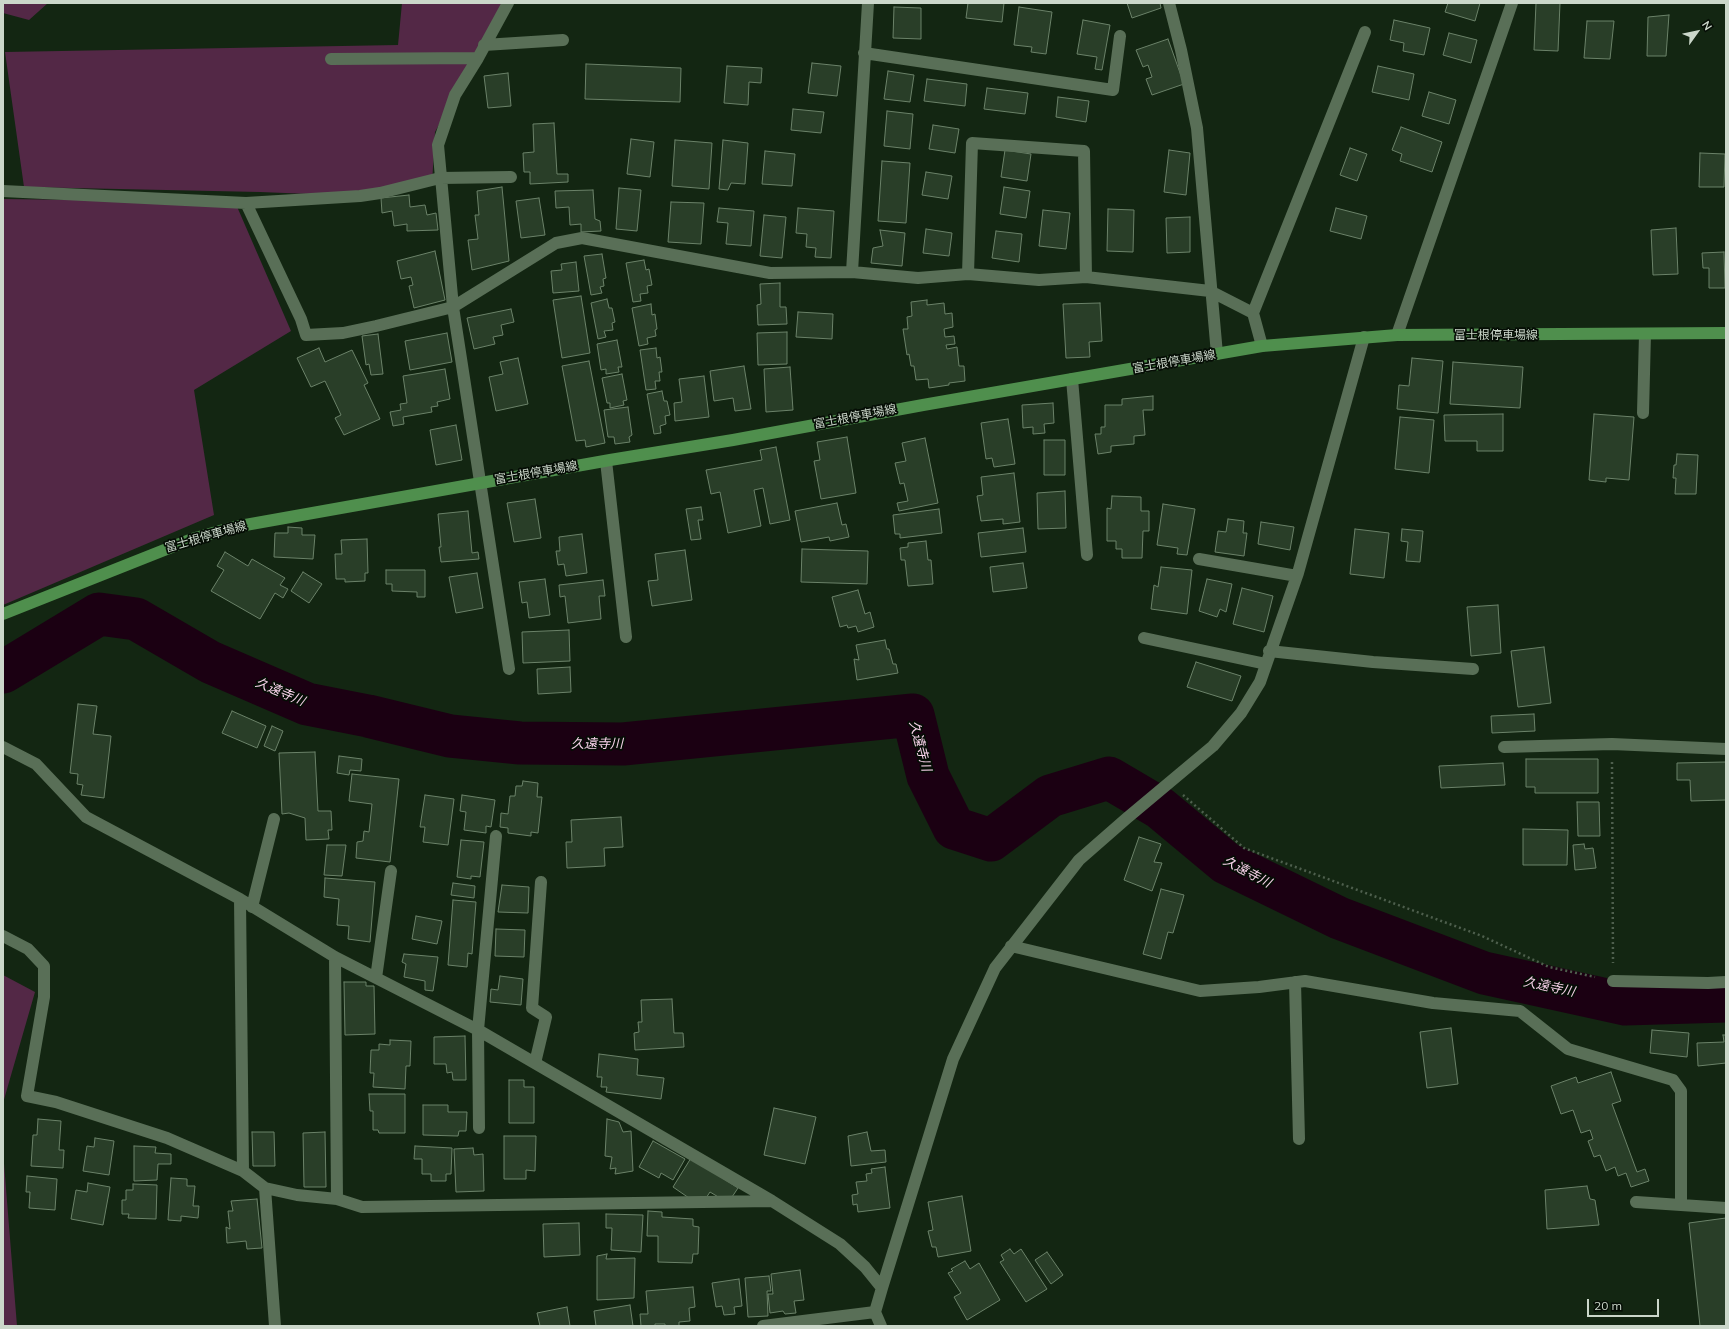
<!DOCTYPE html>
<meta charset="utf-8">
<style>
body{margin:0}
#map{position:relative;width:1729px;height:1329px;overflow:hidden;background:#132612;font-family:Mulish,sans-serif}
canvas{display:block}
.frame{position:absolute;inset:0;border:4px solid #cbd7ca;pointer-events:none}
.north{position:absolute;left:1677px;top:12px;width:40px;height:40px;-webkit-text-stroke:3px #050d05;paint-order:stroke;rotate:57deg;font-size:11px;font-weight:700;line-height:16px;text-align:center;color:#cbd7ca}
.north::after{content:'';display:block;margin:auto;width:14px;height:18px;background:#cbd7ca;clip-path:polygon(50% 0,100% 100%,50% 72%,0 100%)}
.scale{position:absolute;left:1587px;top:1299px;width:72px;height:18px;box-sizing:border-box;border:2px solid #cbd7ca;border-top:0;padding-left:5px;font-size:12px;line-height:14px;white-space:nowrap;color:#cbd7ca;-webkit-text-stroke:3px #050d05;paint-order:stroke}
</style>
<div id="map">
<canvas width="1729" height="1329"></canvas>
<div class="frame"></div>
<div class="north">N</div>
<div class="scale">20 m</div>
</div>
<script>
const c = document.querySelector('canvas').getContext('2d');
c.lineJoin = 'round';
function paint(path, color) {
  c.fillStyle = color;
  c.fill(path, 'evenodd');
}
function toPath(rows) {
  const path = new Path2D();
  for (const r of rows) {
    path.moveTo(r[0], r[1]);
    for (let i = 2; i < r.length; i += 2) path.lineTo(r[i], r[i + 1]);
  }
  return path;
}
function trace(path, color, width, dash) {
  c.strokeStyle = color;
  c.lineWidth = width;
  c.lineCap = dash ? 'butt' : 'round';
  c.setLineDash(dash || []);
  c.stroke(path);
}
function label(font, color, halo, rows, align = 'center') {
  c.font = font + ' Mulish,"Noto Sans JP",sans-serif';
  c.lineWidth = 3.5;
  c.setLineDash([]);
  c.textBaseline = 'middle';
  c.strokeStyle = halo;
  c.fillStyle = color;
  for (const [text, x, y, turn = 0] of rows) {
    c.save();
    c.translate(x, y);
    c.rotate((+turn || 0) * Math.PI / 180);
    c.textAlign = isNaN(turn) ? turn : align;
    if (halo) c.strokeText(text, 0, 0);
    c.fillText(text, 0, 0);
    c.restore();
  }
}
paint(toPath([
 [3,3,48,3,29,20,3,13],
 [402,3,504,3,435,132,432,184,360,196,260,192,24,187,5,52,398,45],
 [3,199,235,202,291,331,194,390,214,515,3,605],
 [3,975,35,992,3,1103],
 [3,1151,17,1326,3,1326]
]), '#532846');
trace(toPath([
 [3,672,99,614,136,619,210,662,307,704,368,716,450,736,520,743,623,744,913,715,928,776,954,828,991,840,1050,796,1109,778,1160,808,1226,863,1339,918,1484,973,1625,1004,1726,1001]
]), '#1b0012', 43);
const building = toPath([
 [968,3,1004,3,1002,22,966,18,968,3],
 [1127,3,1160,3,1161,8,1132,18,1127,3],
 [1448,3,1480,3,1475,21,1445,12,1448,3],
 [1536,3,1560,3,1558,51,1534,50,1536,3],
 [894,7,921,8,921,39,893,38,894,7],
 [1019,7,1052,12,1046,54,1031,52,1032,47,1014,45,1019,7],
 [1669,15,1666,56,1647,56,1648,17,1669,15],
 [1083,20,1110,25,1102,70,1095,69,1097,57,1077,54,1083,20],
 [1394,20,1430,28,1424,55,1403,51,1404,43,1390,40,1394,20],
 [1587,21,1614,21,1610,59,1584,58,1587,21],
 [1449,33,1477,40,1471,63,1443,55,1449,33],
 [1168,39,1184,84,1152,95,1146,79,1152,77,1148,65,1143,67,1136,50,1168,39],
 [812,63,841,66,837,96,808,93,812,63],
 [586,64,681,68,680,102,585,99,586,64],
 [727,66,762,68,761,83,749,82,748,105,724,103,727,66],
 [1378,66,1414,74,1409,100,1372,92,1378,66],
 [888,71,914,75,910,102,884,99,888,71],
 [508,73,511,106,488,108,484,76,508,73],
 [927,79,967,84,965,106,924,101,927,79],
 [987,88,1028,93,1025,114,984,109,987,88],
 [1429,92,1456,100,1449,124,1422,116,1429,92],
 [1058,97,1089,101,1086,122,1056,117,1058,97],
 [793,109,824,112,821,133,791,130,793,109],
 [887,111,913,114,910,149,884,146,887,111],
 [554,123,557,174,568,174,568,182,530,184,530,172,524,172,523,153,534,152,533,124,554,123],
 [933,125,959,129,955,153,929,149,933,125],
 [1401,127,1442,142,1432,172,1400,161,1402,154,1392,150,1401,127],
 [631,139,654,142,650,177,627,174,631,139],
 [675,140,712,143,709,189,672,186,675,140],
 [723,140,748,143,745,184,731,183,728,190,719,189,723,140],
 [1350,148,1367,154,1357,181,1340,175,1350,148],
 [1005,150,1031,154,1027,181,1001,177,1005,150],
 [1169,150,1190,153,1186,195,1164,192,1169,150],
 [765,151,795,154,792,186,762,184,765,151],
 [1700,153,1725,154,1724,187,1699,187,1700,153],
 [882,161,910,163,906,223,878,221,882,161],
 [926,172,952,176,948,199,922,195,926,172],
 [502,187,509,261,472,270,468,240,478,239,475,215,479,215,477,191,502,187],
 [1004,187,1030,191,1026,218,1000,214,1004,187],
 [619,188,641,190,637,231,616,229,619,188],
 [593,190,595,219,600,221,601,231,581,232,581,224,570,225,569,207,556,208,555,191,593,190],
 [409,195,410,207,425,205,427,215,436,213,438,230,407,231,407,224,394,226,392,211,382,213,381,198,409,195],
 [539,198,545,235,521,238,516,201,539,198],
 [671,202,704,203,701,244,668,242,671,202],
 [719,208,754,211,751,246,726,244,728,223,717,222,719,208],
 [798,208,834,211,831,258,815,257,816,248,806,247,807,234,796,233,798,208],
 [1336,208,1367,216,1361,239,1330,231,1336,208],
 [1108,209,1134,210,1133,252,1107,251,1108,209],
 [1043,210,1070,213,1066,249,1039,246,1043,210],
 [764,215,786,217,782,258,760,256,764,215],
 [1190,217,1190,252,1167,253,1166,218,1190,217],
 [1676,228,1678,274,1653,275,1651,230,1676,228],
 [926,229,952,233,949,256,923,253,926,229],
 [880,230,905,233,902,266,871,263,873,248,883,246,880,230],
 [996,231,1022,234,1019,262,992,258,996,231],
 [435,251,445,300,414,308,409,286,413,285,411,277,401,279,397,261,435,251],
 [1724,252,1725,288,1709,288,1709,268,1703,268,1702,253,1724,252],
 [602,254,606,278,603,279,604,286,600,287,602,293,591,295,584,256,602,254],
 [644,260,646,270,649,269,652,285,647,286,648,293,640,294,641,301,633,302,626,263,644,260],
 [576,262,579,291,553,293,551,271,562,270,561,264,576,262],
 [780,283,780,307,786,307,787,324,758,325,757,305,761,304,760,284,780,283],
 [581,296,590,353,562,358,553,300,581,296],
 [607,299,609,308,612,308,615,322,612,323,613,330,604,331,606,337,598,339,591,303,607,299],
 [927,300,927,305,944,303,945,314,952,313,953,327,944,329,945,337,954,336,955,344,946,345,947,349,957,347,959,366,964,366,965,381,949,383,949,385,929,388,928,379,916,380,914,366,911,366,909,354,907,355,903,329,908,329,907,317,912,316,911,302,927,300],
 [1100,303,1102,341,1089,342,1090,357,1066,358,1063,304,1100,303],
 [651,304,652,315,655,314,657,329,655,330,656,336,647,338,648,344,639,346,632,308,651,304],
 [511,309,514,322,501,325,503,335,493,337,495,344,474,349,467,318,511,309],
 [798,312,833,314,832,339,796,337,798,312],
 [787,332,787,364,758,365,757,333,787,332],
 [447,333,452,362,410,370,405,341,447,333],
 [378,334,383,374,371,375,369,364,366,365,362,336,378,334],
 [617,340,622,367,618,367,619,372,606,374,606,369,601,370,597,344,617,340],
 [319,348,325,362,352,350,368,383,364,385,380,419,344,435,335,418,341,415,325,381,311,387,297,358,319,348],
 [656,348,657,358,660,357,662,372,659,372,660,381,655,381,656,389,646,390,640,350,656,348],
 [518,358,528,404,496,411,489,377,503,374,500,362,518,358],
 [1412,358,1443,361,1438,413,1397,409,1399,385,1409,386,1412,358],
 [589,361,605,443,586,447,585,440,576,441,562,366,589,361],
 [1453,362,1523,367,1520,408,1450,404,1453,362],
 [744,366,751,409,735,411,733,398,714,401,710,371,744,366],
 [790,367,793,410,766,412,764,369,790,367],
 [445,369,450,399,437,402,438,406,431,407,432,412,403,417,404,424,393,426,390,412,401,410,400,404,407,403,403,376,445,369],
 [622,374,627,400,623,401,624,405,610,408,610,403,607,403,602,378,622,374],
 [704,376,709,417,675,421,674,403,682,402,679,379,704,376],
 [662,391,664,401,667,401,670,415,665,416,666,424,660,426,661,433,654,434,647,394,662,391],
 [1153,396,1153,410,1143,410,1145,435,1134,436,1134,444,1111,446,1111,452,1098,454,1095,434,1101,434,1101,427,1105,427,1105,405,1122,405,1122,399,1153,396],
 [1053,403,1054,423,1044,424,1045,433,1033,434,1033,427,1023,428,1022,405,1053,403],
 [628,407,632,435,629,437,630,442,615,444,614,437,608,437,604,410,628,407],
 [1503,414,1503,451,1477,451,1477,441,1445,441,1444,415,1503,414],
 [1594,414,1634,417,1629,480,1606,478,1606,482,1589,480,1594,414],
 [1400,417,1434,420,1429,473,1395,469,1400,417],
 [1008,419,1015,464,994,467,992,458,986,459,981,423,1008,419],
 [456,425,462,460,436,465,430,430,456,425],
 [847,437,856,493,821,499,814,461,820,460,817,442,847,437],
 [925,438,938,503,899,511,897,503,908,501,904,483,900,484,895,463,906,461,902,443,925,438],
 [1044,440,1065,440,1065,475,1044,475,1044,440],
 [776,447,790,520,770,524,763,488,754,490,761,526,728,533,720,492,711,494,706,470,762,460,760,450,776,447],
 [1677,454,1698,455,1696,494,1675,494,1676,478,1673,478,1674,465,1676,465,1677,454],
 [1014,473,1020,522,1003,524,1003,519,981,521,977,496,983,495,981,477,1014,473],
 [1065,491,1066,528,1038,529,1037,493,1065,491],
 [1112,496,1141,497,1141,511,1149,511,1149,531,1143,531,1142,558,1122,558,1122,549,1116,549,1116,541,1107,541,1107,508,1111,509,1112,496],
 [535,499,541,538,514,542,507,503,535,499],
 [837,503,842,525,846,524,849,537,830,541,829,537,801,542,795,511,837,503],
 [1163,504,1195,509,1187,555,1177,554,1178,548,1157,545,1163,504],
 [701,507,703,520,698,520,701,539,691,540,686,509,701,507],
 [939,509,942,533,900,538,900,534,895,534,893,515,939,509],
 [468,511,472,553,478,552,479,559,441,562,439,547,441,547,438,514,468,511],
 [1228,519,1244,521,1243,533,1247,533,1244,556,1215,552,1218,531,1226,532,1228,519],
 [1261,522,1294,527,1290,550,1258,544,1261,522],
 [288,527,302,528,302,535,315,535,313,559,274,557,275,533,288,533,288,527],
 [1023,528,1026,552,981,557,978,533,1023,528],
 [1355,529,1389,533,1384,578,1350,574,1355,529],
 [1402,529,1423,531,1420,562,1406,561,1408,542,1401,541,1402,529],
 [582,534,587,573,566,576,564,564,558,565,556,551,560,551,559,537,582,534],
 [367,539,368,573,365,573,365,581,345,582,345,579,336,579,335,554,342,554,341,540,367,539],
 [926,541,928,560,931,560,933,584,908,586,905,560,901,560,900,548,908,547,908,543,926,541],
 [802,549,868,551,867,584,801,582,802,549],
 [685,550,692,600,652,606,648,581,658,580,655,554,685,550],
 [225,552,248,566,252,559,285,578,280,585,288,589,283,598,275,593,260,619,211,591,224,570,217,566,225,552],
 [1023,563,1027,588,993,592,990,567,1023,563],
 [1161,567,1192,570,1187,614,1151,609,1154,585,1158,587,1161,567],
 [386,570,425,570,425,597,417,597,417,592,392,591,392,584,386,584,386,570],
 [303,572,322,584,309,603,291,591,303,572],
 [477,573,483,608,456,613,449,577,477,573],
 [545,579,550,615,529,618,527,602,522,603,519,582,545,579],
 [1207,579,1232,584,1226,612,1220,609,1217,617,1199,611,1207,579],
 [603,580,605,596,599,596,601,619,568,623,565,596,560,597,559,585,603,580],
 [1242,588,1273,596,1264,632,1233,624,1242,588],
 [858,590,865,614,870,612,874,627,858,632,856,626,848,628,847,625,840,627,832,597,858,590],
 [1498,605,1501,653,1471,656,1467,607,1498,605],
 [569,630,570,661,523,663,522,632,569,630],
 [885,640,887,649,889,649,893,664,896,664,898,673,857,680,854,659,859,660,856,645,885,640],
 [1544,647,1551,703,1518,707,1511,651,1544,647],
 [1196,662,1241,676,1232,701,1187,687,1196,662],
 [570,667,571,692,538,694,537,669,570,667],
 [78,704,97,706,93,734,111,736,104,798,81,795,83,785,77,784,78,774,70,773,78,704],
 [232,711,266,726,257,748,222,733,232,711],
 [1534,714,1535,731,1492,733,1491,716,1534,714],
 [272,726,283,731,275,751,264,746,272,726],
 [315,752,318,811,331,811,332,830,328,830,329,839,306,840,305,818,289,813,282,814,279,753,315,752],
 [339,756,362,759,361,771,350,770,349,775,337,773,339,756],
 [1526,759,1598,759,1598,793,1535,793,1535,787,1526,787,1526,759],
 [1726,762,1726,800,1691,801,1690,780,1677,780,1677,763,1726,762],
 [1503,763,1505,785,1441,788,1439,766,1503,763],
 [352,774,399,779,390,862,356,858,357,842,363,841,364,831,369,832,372,804,349,801,352,774],
 [523,781,538,783,537,797,542,797,538,833,531,832,531,836,508,833,508,828,500,827,501,813,508,814,510,796,515,796,516,786,522,786,523,781],
 [425,795,454,799,448,845,423,842,425,827,420,827,425,795],
 [462,795,495,800,491,827,486,826,486,833,464,830,466,812,460,811,462,795],
 [1577,802,1599,802,1600,836,1578,836,1577,802],
 [621,817,623,847,604,848,605,866,567,868,566,842,572,842,571,820,621,817],
 [1523,829,1568,830,1567,865,1523,865,1523,829],
 [1139,837,1161,844,1154,862,1162,863,1152,891,1124,880,1139,837],
 [461,840,484,842,480,877,471,876,471,879,457,877,461,840],
 [1584,844,1585,849,1593,848,1596,868,1575,870,1573,845,1584,844],
 [327,845,346,845,342,876,324,875,327,845],
 [325,878,375,882,370,942,348,939,349,926,337,925,339,899,324,897,325,878],
 [453,883,475,886,474,898,451,895,453,883],
 [502,885,529,887,528,913,498,912,502,885],
 [1161,889,1184,895,1173,933,1168,932,1161,959,1143,954,1161,889],
 [453,900,476,902,472,954,468,953,467,967,448,965,453,900],
 [416,916,442,921,437,944,412,939,416,916],
 [496,929,525,930,524,957,495,956,496,929],
 [404,954,438,957,433,991,425,990,425,981,404,977,406,964,402,962,404,954],
 [500,976,523,979,521,1005,490,1002,491,989,498,990,500,976],
 [344,982,366,982,366,986,374,986,375,1034,345,1035,344,982],
 [672,999,674,1033,683,1033,684,1047,635,1050,634,1033,639,1032,638,1022,642,1022,641,1000,672,999],
 [1451,1028,1458,1084,1427,1088,1420,1032,1451,1028],
 [1652,1030,1689,1033,1687,1057,1650,1053,1652,1030],
 [1723,1035,1726,1035,1726,1063,1698,1066,1697,1043,1724,1042,1723,1035],
 [465,1036,466,1080,453,1080,452,1072,447,1073,446,1064,434,1064,434,1037,465,1036],
 [390,1040,411,1041,410,1066,406,1066,405,1089,373,1087,374,1073,370,1073,371,1050,379,1050,379,1044,390,1045,390,1040],
 [599,1054,638,1059,637,1075,664,1078,661,1099,606,1092,607,1087,601,1087,602,1077,597,1077,599,1054],
 [1611,1072,1621,1101,1612,1104,1637,1172,1645,1169,1649,1181,1631,1187,1626,1173,1618,1176,1615,1167,1606,1171,1600,1155,1594,1157,1588,1141,1593,1139,1590,1130,1581,1133,1573,1110,1561,1114,1551,1086,1576,1077,1578,1083,1611,1072],
 [509,1080,524,1080,524,1087,534,1087,534,1123,509,1123,509,1080],
 [369,1094,405,1094,405,1133,379,1133,378,1130,373,1130,373,1111,370,1111,369,1094],
 [423,1105,448,1105,448,1112,467,1112,466,1131,459,1131,458,1136,423,1135,423,1105],
 [774,1108,816,1117,805,1164,764,1155,774,1108],
 [38,1119,61,1121,59,1150,64,1150,63,1168,31,1166,33,1135,37,1135,38,1119],
 [607,1119,619,1122,623,1132,631,1131,633,1171,615,1174,616,1168,610,1169,612,1157,605,1156,607,1119],
 [252,1132,274,1132,275,1166,253,1166,252,1132],
 [325,1132,326,1187,304,1187,303,1133,325,1132],
 [867,1132,871,1151,885,1150,886,1162,851,1166,848,1136,867,1132],
 [504,1136,536,1136,535,1171,526,1170,526,1179,504,1179,504,1136],
 [95,1138,114,1141,109,1175,83,1171,87,1146,94,1147,95,1138],
 [653,1141,685,1159,673,1180,661,1173,659,1178,639,1167,653,1141],
 [134,1146,156,1147,155,1153,171,1154,171,1164,158,1164,157,1180,134,1181,134,1146],
 [415,1146,452,1148,451,1174,446,1174,446,1181,431,1181,431,1174,422,1174,422,1159,414,1159,415,1146],
 [473,1148,474,1155,483,1154,484,1191,456,1192,454,1149,473,1148],
 [691,1158,738,1188,730,1200,725,1201,710,1192,706,1198,689,1198,673,1187,691,1158],
 [885,1167,890,1208,858,1212,857,1204,853,1205,852,1195,858,1194,856,1182,867,1181,866,1174,872,1173,871,1169,885,1167],
 [27,1176,57,1179,55,1210,29,1208,30,1192,26,1192,27,1176],
 [171,1178,187,1179,187,1186,195,1186,193,1206,199,1206,198,1218,181,1216,181,1221,168,1220,171,1178],
 [88,1183,110,1187,103,1225,71,1219,76,1190,87,1192,88,1183],
 [133,1184,157,1185,156,1219,128,1218,129,1214,122,1214,122,1200,126,1200,126,1190,133,1190,133,1184],
 [1587,1186,1590,1199,1595,1200,1599,1225,1547,1229,1545,1190,1587,1186],
 [962,1196,971,1251,938,1257,936,1247,932,1247,928,1231,933,1230,928,1202,962,1196],
 [257,1199,262,1248,247,1249,246,1241,227,1243,226,1227,230,1229,228,1211,233,1211,231,1201,257,1199],
 [648,1211,662,1212,662,1217,693,1219,693,1226,699,1227,698,1254,693,1254,692,1263,658,1262,658,1236,647,1236,648,1211],
 [606,1214,643,1215,641,1252,611,1250,612,1228,606,1228,606,1214],
 [1726,1218,1726,1326,1700,1326,1689,1223,1726,1218],
 [579,1223,580,1255,544,1257,543,1224,579,1223],
 [1010,1249,1014,1254,1021,1249,1047,1289,1026,1302,1000,1262,1004,1260,1001,1255,1010,1249],
 [1047,1252,1063,1275,1051,1284,1035,1260,1047,1252],
 [607,1254,606,1259,635,1258,634,1298,597,1300,597,1256,607,1254],
 [965,1261,970,1269,979,1263,1000,1300,967,1320,954,1297,961,1293,948,1273,953,1271,951,1269,965,1261],
 [800,1270,804,1300,794,1301,796,1313,785,1314,783,1311,770,1313,768,1294,773,1294,771,1274,800,1270],
 [769,1276,771,1291,767,1291,768,1316,748,1317,745,1278,769,1276],
 [739,1279,742,1306,734,1307,735,1314,724,1315,722,1306,716,1307,712,1283,739,1279],
 [693,1287,695,1307,689,1308,690,1321,679,1322,679,1326,665,1326,665,1324,655,1324,655,1326,641,1326,640,1314,648,1314,646,1291,693,1287],
 [630,1305,633,1326,596,1326,594,1311,630,1305],
 [567,1307,570,1326,540,1326,537,1313,567,1307]
]);
paint(building, '#293e28');
trace(building, '#6b8269', 1);
trace(toPath([
 [1612,762,1613,963],
 [1183,795,1244,848,1482,936,1549,967,1595,977]
]), '#4e5f4d', 2.5, [2, 3]);
trace(toPath([
 [508,3,478,58,455,95,438,145,453,307,509,669],
 [1169,3,1181,50,1197,128,1217,354],
 [484,45,563,40],
 [864,53,1113,90,1120,36],
 [331,59,478,58],
 [3,191,246,203,360,196,380,193,440,178,511,177],
 [246,203,301,319,306,335,343,333,376,326,453,307,556,243,582,238,770,273,852,272,918,278,968,274,1039,280,1086,277,1210,291,1253,313,1262,346],
 [852,272,868,3],
 [968,274,972,143,1084,151,1086,277],
 [1253,313,1365,32],
 [1397,335,1512,3],
 [1072,379,1087,555],
 [1643,413,1645,334],
 [606,461,626,637],
 [1199,559,1297,576],
 [1144,638,1266,664],
 [1269,651,1373,662,1473,669],
 [3,747,36,764,86,817,240,899,335,957,478,1030,772,1201,840,1244,865,1267,882,1288,875,1312,881,1326],
 [1504,747,1612,744,1726,749],
 [240,899,243,1171],
 [252,907,274,819],
 [3,936,28,949,44,966,44,997,27,1096,56,1102,167,1138,243,1171,265,1188,297,1195,337,1199,362,1207,771,1201],
 [1011,946,1200,991,1259,987,1305,981,1433,1003,1520,1011,1568,1049,1673,1080,1681,1091,1681,1205],
 [335,957,337,1199],
 [376,978,391,871],
 [1613,981,1708,983,1726,982],
 [1295,982,1299,1139],
 [535,1063,546,1017,532,1008,541,882],
 [479,1128,478,1030,496,836],
 [265,1188,275,1326],
 [1636,1202,1726,1208],
 [882,1288,953,1059,995,968,1079,860,1127,818,1213,746,1241,713,1260,682,1298,573,1364,337],
 [763,1326,875,1312]
]), '#596f57', 12);
trace(toPath([
 [3,614,192,539,234,527,610,460,733,440,923,405,1262,346,1397,335,1726,333]
]), '#4f8f4d', 12);
label('12px', '#cbd7ca', '#050d05', [
 ["富士根停車場線",1496,335],
 ["富士根停車場線",1174,362,-10],
 ["富士根停車場線",855,417,-11],
 ["富士根停車場線",536,473,-10],
 ["富士根停車場線",206,537,-16]
]);
label('italic 13px', '#f9d3eb', '#050d05', [
 ["久遠寺川",280,692,23],
 ["久遠寺川",597,744],
 ["久遠寺川",920,746,75],
 ["久遠寺川",1247,872,28],
 ["久遠寺川",1549,987,12]
]);
</script>
